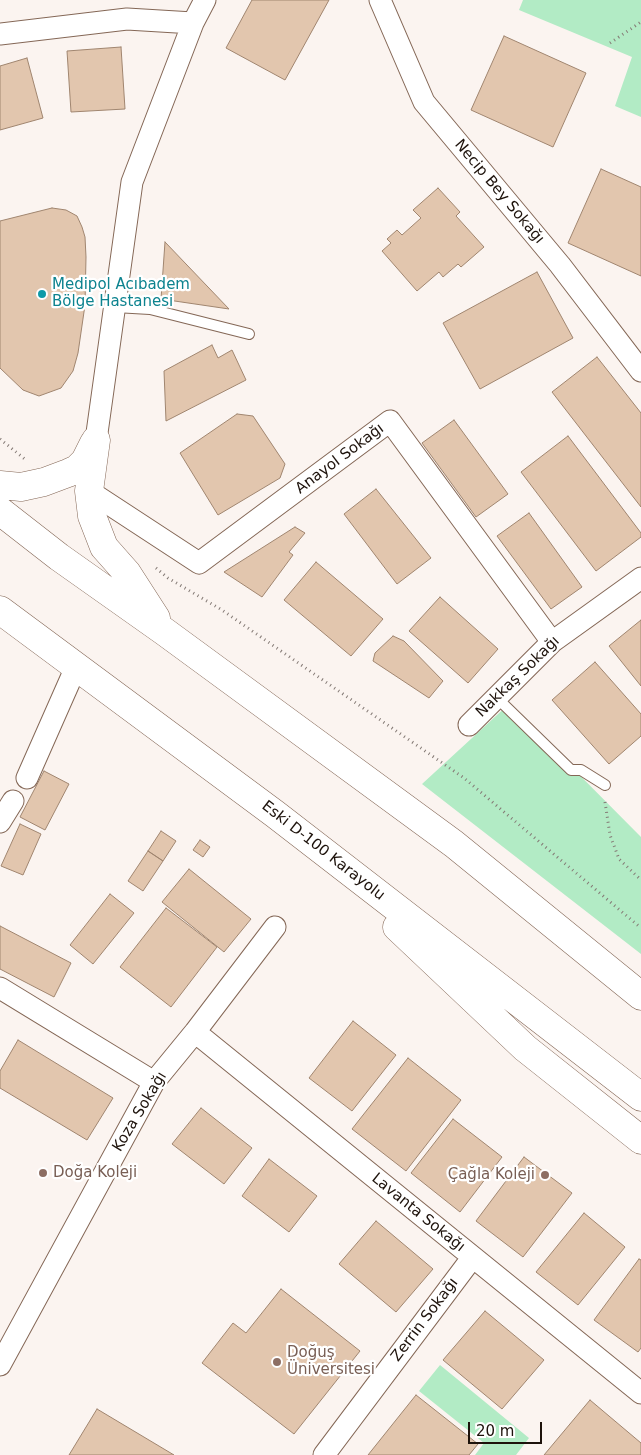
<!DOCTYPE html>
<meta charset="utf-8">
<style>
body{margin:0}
#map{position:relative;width:641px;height:1455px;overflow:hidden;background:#fbf4f0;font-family:"DejaVu Sans",sans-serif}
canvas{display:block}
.scale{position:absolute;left:468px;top:1422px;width:74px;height:22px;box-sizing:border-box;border:2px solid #1d120b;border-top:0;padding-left:6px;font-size:15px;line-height:18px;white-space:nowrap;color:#1d120b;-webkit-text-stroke:4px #fff;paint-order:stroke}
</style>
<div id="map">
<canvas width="641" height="1455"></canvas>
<div class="scale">20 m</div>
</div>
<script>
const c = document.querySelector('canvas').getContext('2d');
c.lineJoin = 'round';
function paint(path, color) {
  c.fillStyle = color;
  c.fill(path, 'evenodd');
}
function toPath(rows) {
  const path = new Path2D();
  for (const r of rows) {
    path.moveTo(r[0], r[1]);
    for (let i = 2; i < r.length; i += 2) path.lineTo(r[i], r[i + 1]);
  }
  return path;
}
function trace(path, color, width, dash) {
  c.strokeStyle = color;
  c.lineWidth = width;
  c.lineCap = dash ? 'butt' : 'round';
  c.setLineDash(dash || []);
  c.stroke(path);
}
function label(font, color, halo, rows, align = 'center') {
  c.font = font + ' "DejaVu Sans",sans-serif';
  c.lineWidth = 4.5;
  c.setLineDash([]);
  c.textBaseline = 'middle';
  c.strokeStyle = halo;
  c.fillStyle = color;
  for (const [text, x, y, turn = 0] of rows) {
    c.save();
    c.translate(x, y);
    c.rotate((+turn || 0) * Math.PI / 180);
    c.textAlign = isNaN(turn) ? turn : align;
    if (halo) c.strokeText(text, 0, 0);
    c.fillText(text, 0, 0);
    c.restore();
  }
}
paint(toPath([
 [523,0,641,0,641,117,615,106,632,57,519,10],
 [509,704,641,837,641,954,422,784],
 [440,1365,529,1438,516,1455,475,1455,484,1443,419,1391]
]), '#b2ebc5');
const building = toPath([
 [252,0,329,0,285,80,226,48,252,0],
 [504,36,586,73,553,147,471,110,504,36],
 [121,47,125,109,71,112,67,51,121,47],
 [27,58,43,118,0,130,0,66,27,58],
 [601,169,641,187,641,276,568,243,601,169],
 [438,188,460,212,456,216,484,247,461,267,458,264,443,277,439,272,417,291,382,251,391,243,387,239,397,230,402,235,421,218,413,210,438,188],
 [52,208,66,210,77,216,82,227,85,237,86,257,85,305,78,353,73,371,61,388,39,396,23,390,0,368,0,221,52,208],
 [165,242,229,309,161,299,165,242],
 [537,272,573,338,480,389,443,323,537,272],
 [212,345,218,358,232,350,246,380,166,421,164,371,212,345],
 [597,357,641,413,641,507,552,392,597,357],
 [237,414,253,416,285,464,280,478,218,515,180,453,237,414],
 [454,420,508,494,476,517,422,443,454,420],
 [568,436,641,533,641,537,596,571,521,472,568,436],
 [376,489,431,558,397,584,344,514,376,489],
 [529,513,582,587,551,609,497,536,529,513],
 [295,527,305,533,289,552,293,555,262,597,224,572,295,527],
 [316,562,383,619,351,656,284,600,316,562],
 [440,597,498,649,468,683,409,631,440,597],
 [641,620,641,686,609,646,641,620],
 [393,636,404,641,443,681,429,698,373,661,375,653,393,636],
 [595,662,641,714,641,736,609,764,552,700,595,662],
 [44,771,69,784,45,830,20,817,44,771],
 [20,824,41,834,23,875,1,866,20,824],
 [161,831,176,841,163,861,148,851,161,831],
 [200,840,210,847,203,857,193,850,200,840],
 [148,851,163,861,143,891,128,881,148,851],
 [189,869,251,919,224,952,162,902,189,869],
 [110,894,134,913,93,964,70,945,110,894],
 [166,908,217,947,171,1007,120,967,166,908],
 [0,926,71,963,54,997,0,969,0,926],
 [353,1021,396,1055,352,1111,309,1078,353,1021],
 [18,1040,113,1098,87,1140,0,1088,0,1071,18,1040],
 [408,1058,461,1100,406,1171,352,1129,408,1058],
 [201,1108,252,1148,224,1184,172,1144,201,1108],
 [453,1119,502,1157,460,1212,411,1173,453,1119],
 [524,1157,572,1193,523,1257,476,1221,524,1157],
 [269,1159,317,1196,289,1232,242,1196,269,1159],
 [584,1213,625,1247,578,1305,536,1272,584,1213],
 [376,1221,433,1269,396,1312,339,1264,376,1221],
 [639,1259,641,1260,641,1348,638,1352,594,1320,639,1259],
 [281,1289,360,1351,294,1434,202,1363,233,1323,246,1333,281,1289],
 [485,1311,544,1360,502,1409,443,1360,485,1311],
 [416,1395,478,1444,469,1455,368,1455,416,1395],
 [590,1400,641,1443,641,1455,544,1455,590,1400],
 [97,1409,174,1455,69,1455,97,1409]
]);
paint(building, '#e2c6ae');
trace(building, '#a0856f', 1);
const lane = toPath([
 [115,307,150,309,249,334],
 [496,697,571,770,581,770,605,785]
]);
const street = toPath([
 [380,0,424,102,560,265,641,371],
 [0,34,127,19,193,23],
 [96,440,132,182,193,23,205,0],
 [89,491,199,563,390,421,552,642],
 [469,725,552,642,641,578],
 [27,778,76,667],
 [0,822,13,801],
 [0,988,154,1082],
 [195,1032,641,1393],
 [0,1365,154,1082,195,1032,275,927],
 [324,1455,472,1258]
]);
const highway = toPath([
 [96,440,89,491,92,516,104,547,127,573,156,618],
 [0,485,21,487,44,482,68,473,77,469,85,461,94,443],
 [0,511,59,557,165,632,454,844,641,996],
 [0,610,275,814,641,1097],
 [397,927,525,1048,641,1140]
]);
trace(lane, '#846756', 12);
trace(street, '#846756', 23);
trace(highway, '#846756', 29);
trace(toPath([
 [610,43,641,22],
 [0,439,26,460],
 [156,568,168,578,222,610,464,778,641,928],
 [605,802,610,835,619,859,641,880]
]), '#847a75', 3, [1, 4]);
trace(lane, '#fff', 10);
trace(street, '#fff', 21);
trace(highway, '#fff', 28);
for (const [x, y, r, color] of [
 [42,294,5,"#0f9aa8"],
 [43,1173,5,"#8d6e63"],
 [545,1175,5,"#8d6e63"],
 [277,1362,5,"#8d6e63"]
]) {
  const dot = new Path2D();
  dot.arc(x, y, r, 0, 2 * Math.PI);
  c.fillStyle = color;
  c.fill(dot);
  trace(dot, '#fff', 2);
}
label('15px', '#1d120b', '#fff', [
 ["Necip Bey Sokağı",499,192,50],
 ["Anayol Sokağı",340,459,-37],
 ["Nakkaş Sokağı",518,677,-44],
 ["Eski D-100 Karayolu",323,851,38],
 ["Koza Sokağı",140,1112,-59],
 ["Lavanta Sokağı",418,1213,39],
 ["Zerrin Sokağı",425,1320,-53]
]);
label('15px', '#0d838f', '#fff', [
 ["Medipol Acıbadem",52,285],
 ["Bölge Hastanesi",52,302]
], 'left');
label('15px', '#785e54', '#fff', [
 ["Doğa Koleji",53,1173],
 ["Çağla Koleji",535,1175,"right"],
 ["Doğuş",287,1353],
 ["Üniversitesi",287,1370]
], 'left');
</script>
